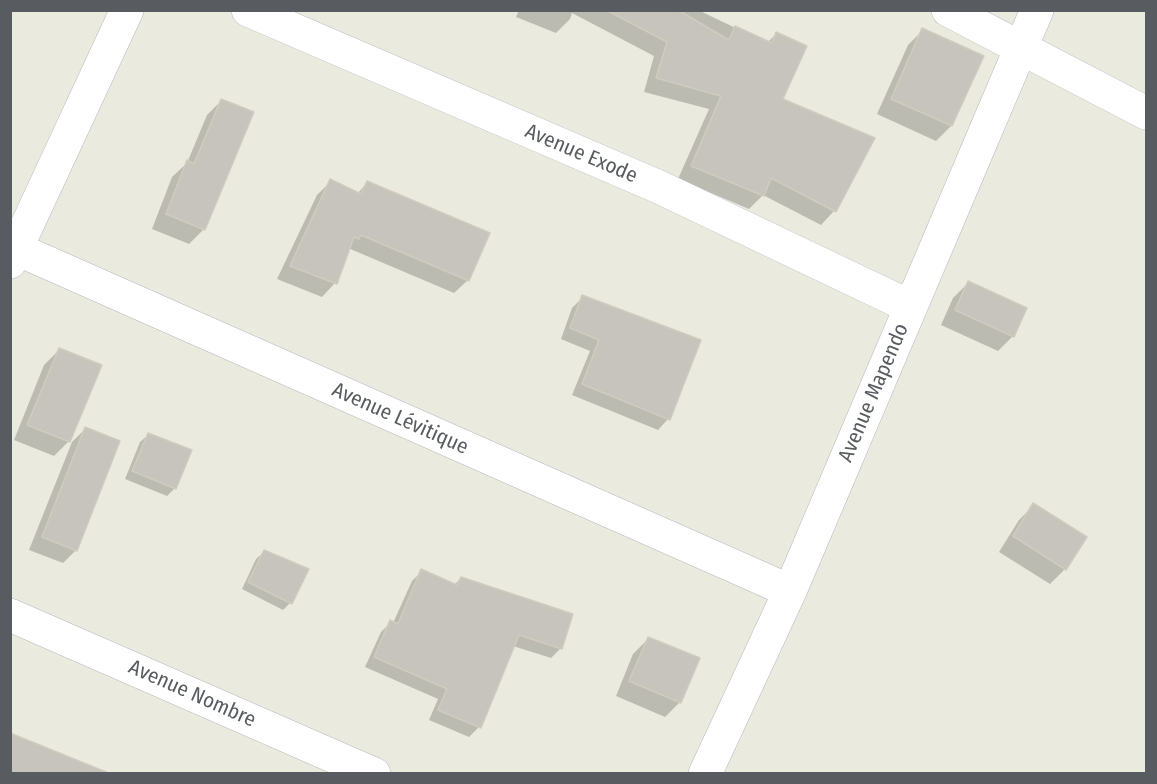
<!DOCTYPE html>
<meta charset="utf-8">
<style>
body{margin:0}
#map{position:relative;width:1157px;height:784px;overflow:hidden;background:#ebeadf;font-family:"Fira Sans Condensed",sans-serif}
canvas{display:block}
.frame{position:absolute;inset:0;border:12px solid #585b60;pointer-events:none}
</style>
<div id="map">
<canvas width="1157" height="784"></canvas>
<div class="frame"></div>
</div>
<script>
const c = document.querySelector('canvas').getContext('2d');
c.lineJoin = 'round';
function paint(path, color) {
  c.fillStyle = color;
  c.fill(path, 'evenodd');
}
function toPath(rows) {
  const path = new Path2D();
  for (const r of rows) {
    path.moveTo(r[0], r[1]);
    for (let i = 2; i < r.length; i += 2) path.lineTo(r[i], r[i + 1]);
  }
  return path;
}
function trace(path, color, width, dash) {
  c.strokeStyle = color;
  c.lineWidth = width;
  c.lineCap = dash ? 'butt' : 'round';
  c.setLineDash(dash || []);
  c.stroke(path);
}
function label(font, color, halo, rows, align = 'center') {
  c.font = font + ' "Fira Sans Condensed",sans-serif';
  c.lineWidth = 6;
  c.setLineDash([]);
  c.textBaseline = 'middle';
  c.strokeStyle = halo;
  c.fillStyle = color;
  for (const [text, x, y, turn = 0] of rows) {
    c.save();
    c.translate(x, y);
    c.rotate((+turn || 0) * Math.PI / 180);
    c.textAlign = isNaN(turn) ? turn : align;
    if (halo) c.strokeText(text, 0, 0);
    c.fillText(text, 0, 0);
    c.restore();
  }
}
paint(toPath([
 [519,10,698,10,767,43,776,34,781,99,873,139,834,211,821,225,763,195,749,209,678,179,709,109,644,92,654,56,572,13,570,19,556,33,516,17],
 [923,30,982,57,951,126,936,141,877,114,908,45],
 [222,100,204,229,189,244,152,229,172,177,187,163,207,115],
 [331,181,357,194,367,183,468,280,454,293,348,248,335,283,322,297,277,279,317,195],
 [968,283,1013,336,998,351,941,325,953,298],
 [583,297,668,419,658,430,572,395,590,351,561,339,572,308],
 [59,350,69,441,54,456,14,440,44,365],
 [85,429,76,550,63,563,29,550,72,442],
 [148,435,175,488,167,496,125,479,140,442],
 [1034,505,1065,569,1050,584,999,552,1019,520],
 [264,552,290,603,283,610,242,589,256,559],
 [422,571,454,585,461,578,561,648,551,658,513,646,479,727,469,737,429,720,438,699,365,667,381,632,391,622,393,623,412,581],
 [648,639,680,702,665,717,616,696,633,654]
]), '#0003');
const building = toPath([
 [606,10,678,10,729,40,735,26,772,43,776,32,807,46,783,99,875,138,836,212,771,178,764,196,691,166,721,96,656,78,667,42,606,10],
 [922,28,984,56,952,126,891,99,922,28],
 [221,99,254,112,205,230,166,214,187,160,194,164,221,99],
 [330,179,361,194,367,181,490,233,469,281,361,235,359,239,354,237,337,284,290,266,330,179],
 [968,281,1027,308,1014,337,955,310,968,281],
 [582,295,701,340,670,420,582,384,599,340,570,328,582,295],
 [59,348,102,365,70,442,27,425,59,348],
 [85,427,120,441,77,551,42,537,85,427],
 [148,433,192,450,176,489,132,471,148,433],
 [1033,503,1087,537,1066,570,1013,536,1033,503],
 [264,550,309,569,292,604,248,582,264,550],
 [421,569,457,585,461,577,573,614,562,649,519,635,481,728,438,710,447,689,374,657,390,620,398,624,421,569],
 [648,637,700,658,681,703,629,681,648,637],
 [10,733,106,772,106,774,10,774,10,733]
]);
paint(building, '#c6c4bd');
trace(building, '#cfccbe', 1.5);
const minor = toPath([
 [248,10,659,187,911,307],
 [948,10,1146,113],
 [10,246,790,591],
 [10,262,127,10],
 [10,615,374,774],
 [705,774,790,591,1037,10]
]);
trace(minor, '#b7b9be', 34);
trace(minor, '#fff', 33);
label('21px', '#585b60', '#fff', [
 ["Avenue Exode",581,154,23],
 ["Avenue Mapendo",874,393,-67],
 ["Avenue Lévitique",400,419,24],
 ["Avenue Nombre",192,694,24]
]);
</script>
